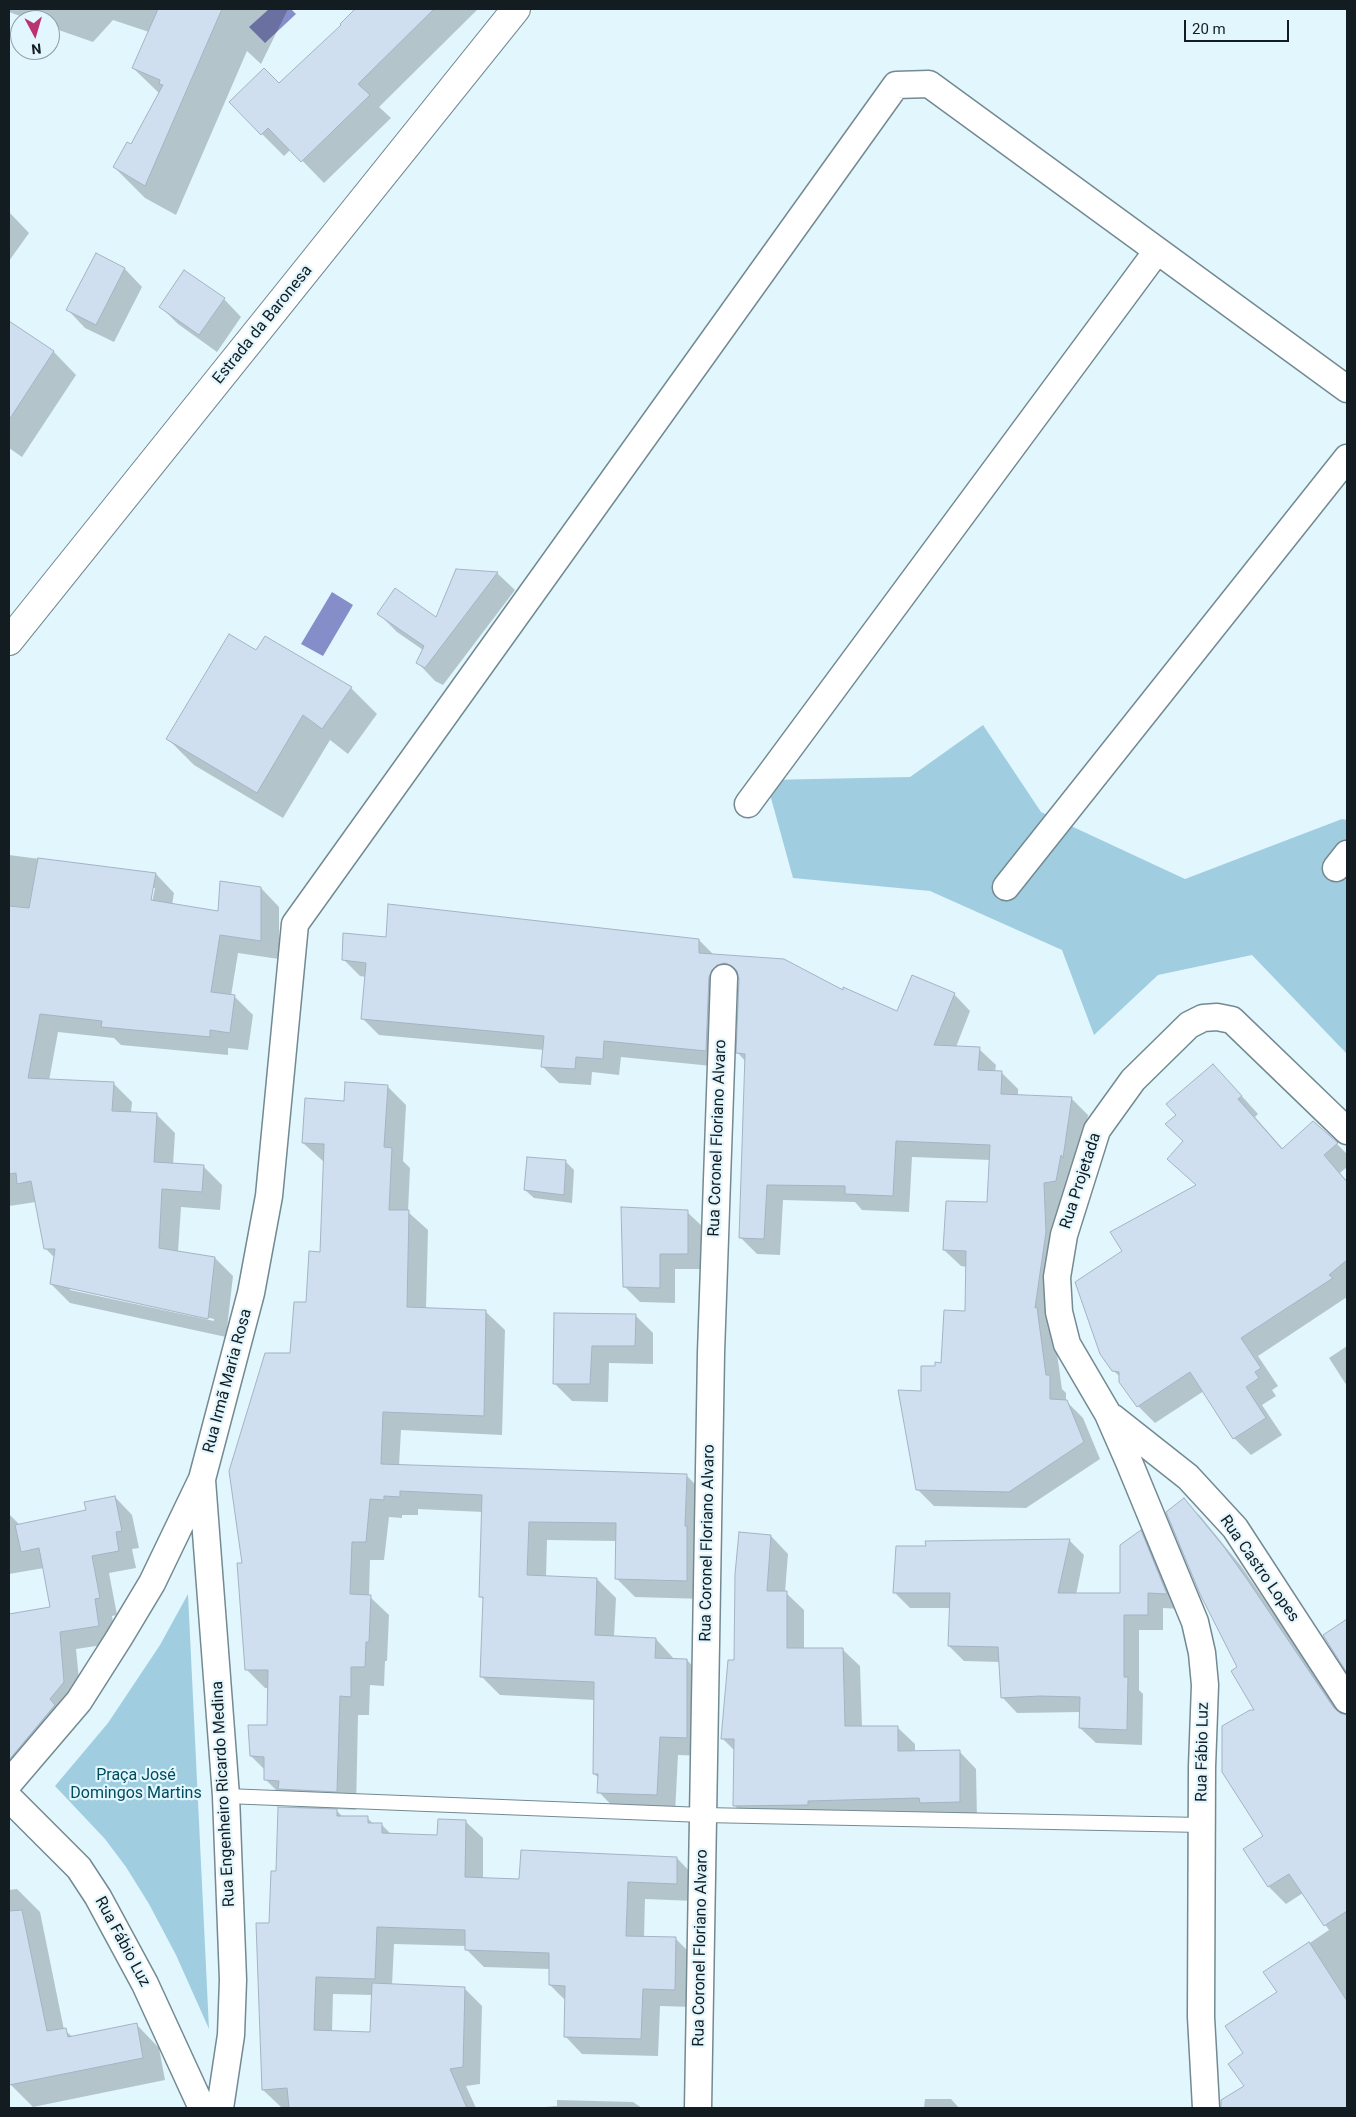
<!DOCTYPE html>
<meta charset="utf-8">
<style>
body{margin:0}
#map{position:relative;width:1356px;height:2117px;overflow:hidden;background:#e2f6fe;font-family:Roboto,sans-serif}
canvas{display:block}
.frame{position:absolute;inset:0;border:10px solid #131c20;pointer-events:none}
.north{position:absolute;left:10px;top:10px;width:50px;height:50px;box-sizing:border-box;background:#e2f6fe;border:1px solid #8f9fa5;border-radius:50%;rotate:174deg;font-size:14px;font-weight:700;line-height:20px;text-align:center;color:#131c20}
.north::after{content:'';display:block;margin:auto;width:18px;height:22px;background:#bb3270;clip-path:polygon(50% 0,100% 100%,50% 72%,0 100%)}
.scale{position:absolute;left:1184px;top:20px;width:105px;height:22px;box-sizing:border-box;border:2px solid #131c20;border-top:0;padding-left:6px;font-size:15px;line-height:18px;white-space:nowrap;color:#131c20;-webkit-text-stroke:4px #e2f6fe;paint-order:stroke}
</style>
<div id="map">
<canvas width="1356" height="2117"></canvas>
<div class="frame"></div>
<div class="north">N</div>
<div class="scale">20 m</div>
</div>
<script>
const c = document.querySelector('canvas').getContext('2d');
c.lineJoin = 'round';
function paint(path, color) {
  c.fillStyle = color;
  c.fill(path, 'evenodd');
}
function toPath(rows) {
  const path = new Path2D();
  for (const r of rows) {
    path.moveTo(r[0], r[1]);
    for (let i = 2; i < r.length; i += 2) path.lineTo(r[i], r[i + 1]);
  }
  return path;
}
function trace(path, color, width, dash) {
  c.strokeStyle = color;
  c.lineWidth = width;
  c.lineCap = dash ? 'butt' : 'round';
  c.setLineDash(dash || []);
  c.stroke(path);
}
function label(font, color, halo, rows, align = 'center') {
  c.font = font + ' Roboto,sans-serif';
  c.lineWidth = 4.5;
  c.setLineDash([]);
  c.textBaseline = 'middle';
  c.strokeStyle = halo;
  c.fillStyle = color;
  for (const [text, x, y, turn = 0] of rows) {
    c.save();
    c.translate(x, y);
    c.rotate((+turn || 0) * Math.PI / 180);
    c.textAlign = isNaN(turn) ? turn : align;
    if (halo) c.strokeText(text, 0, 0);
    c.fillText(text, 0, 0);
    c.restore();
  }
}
paint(toPath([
 [983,725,1041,812,1185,879,1342,819,1347,820,1347,1054,1252,955,1158,975,1094,1035,1062,950,930,891,793,878,766,780,910,777],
 [188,1594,209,2029,176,1955,149,1904,126,1867,105,1839,55,1786,108,1723,160,1645]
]), '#a0cee0');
paint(toPath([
 [269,9,291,9,296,14,265,43,249,27],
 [332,592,353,605,323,656,301,644]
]), '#858ec9');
paint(toPath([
 [9,9,288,9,261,64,247,51,176,215,145,198,114,167,132,146,160,94,133,68,149,32,113,20,93,42,50,27,50,20,31,20,9,12],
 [356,9,478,9,379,107,391,118,324,183,291,149,284,156,262,134,279,84,342,25,341,24],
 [9,212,29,233,9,261],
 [96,255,125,269,142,287,114,342,85,328,68,310],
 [224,299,241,317,217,352,178,324,161,307],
 [9,322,54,352,76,375,22,457,9,448],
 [457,570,497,573,515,590,443,685,435,681,418,663,423,650,397,632,379,614,436,619],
 [265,637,351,688,377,714,348,754,330,740,283,818,194,765,168,739,257,652],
 [9,855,156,874,174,893,172,905,219,912,261,888,279,907,279,959,238,953,231,996,235,997,253,1015,248,1050,228,1048,228,1055,121,1045,114,1038,58,1032,49,1081,113,1083,132,1102,131,1113,156,1114,175,1133,173,1165,203,1166,222,1185,220,1210,181,1207,178,1252,215,1258,233,1276,226,1337,70,1303,51,1284,55,1258,45,1248,36,1202,9,1206],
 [152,888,155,888,151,907,149,906],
 [70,1287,214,1319,214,1321,70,1290],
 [387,938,699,940,714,955,844,992,897,1012,954,994,970,1011,956,1047,979,1049,996,1065,995,1072,1002,1073,1018,1089,1018,1096,1072,1099,1088,1115,1080,1173,1072,1197,1060,1199,1062,1251,1053,1325,1062,1389,1066,1393,1066,1401,1083,1418,1100,1459,1026,1508,934,1506,917,1489,922,1393,936,1368,942,1364,966,1312,967,1267,961,1266,944,1250,988,1203,990,1160,912,1157,909,1212,862,1210,855,1202,783,1200,780,1255,757,1254,740,1237,746,1062,738,1053,740,979,734,981,722,1067,621,1057,619,1075,592,1072,591,1085,559,1083,543,1067,544,1050,379,1035,363,1019,366,977,360,976,343,959],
 [1230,1083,1258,1114,1255,1117,1283,1149,1337,1144,1347,1154,1347,1167,1340,1173,1347,1181,1347,1297,1258,1356,1278,1386,1272,1390,1276,1396,1262,1405,1282,1435,1251,1455,1234,1438,1204,1391,1155,1423,1138,1406,1121,1378,1113,1370,1124,1251,1197,1186,1168,1159],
 [387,1086,406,1105,403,1161,410,1168,408,1212,428,1230,426,1309,486,1312,505,1330,502,1435,401,1430,399,1466,687,1476,705,1494,705,1599,635,1597,616,1578,617,1541,547,1540,546,1577,597,1579,616,1598,614,1637,656,1639,675,1660,687,1660,705,1679,706,1756,678,1755,675,1814,617,1811,599,1792,599,1778,594,1774,595,1700,500,1695,481,1676,484,1600,480,1596,483,1512,418,1509,418,1515,402,1515,402,1518,389,1517,384,1560,370,1560,369,1596,389,1615,387,1661,385,1661,384,1686,370,1685,369,1715,358,1715,356,1810,335,1809,343,1817,367,1818,374,1824,381,1824,391,1834,438,1836,465,1821,483,1838,483,1879,521,1880,677,1858,694,1876,694,1901,645,1899,644,1938,676,1939,693,1956,692,2007,660,2006,658,2056,582,2054,565,2036,566,2001,550,1985,550,1969,484,1967,466,1949,466,1946,394,1944,392,1985,464,1988,482,2006,480,2084,466,2086,476,2108,281,2107,263,2090,258,1924,270,1925,277,1873,300,1809,289,1799,284,1798,265,1779,265,1770,251,1756,268,1726,269,1688,265,1688,246,1669,244,1565,291,1355,321,1253,324,1162,303,1143,346,1102],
 [333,1994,373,1995,371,2033,332,2032],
 [566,1162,574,1170,572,1203,534,1198,525,1190],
 [687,1212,703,1227,703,1269,675,1269,675,1303,640,1302,624,1286],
 [555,1315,635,1315,653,1333,653,1364,609,1363,608,1402,572,1401,554,1383],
 [1347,1346,1347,1386,1329,1358],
 [115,1497,132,1515,139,1548,132,1549,136,1568,109,1573,117,1615,112,1616,116,1643,76,1649,81,1700,9,1785,9,1615,51,1608,44,1568,9,1574,9,1514,20,1525,87,1511],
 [1184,1500,1201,1517,1241,1566,1347,1720,1347,1739,1344,1741,1347,1745,1347,2108,1246,2108,1235,2092,1245,2086,1245,2053,1279,1992,1265,1973,1329,1930,1303,1893,1286,1904,1269,1887,1245,1849,1264,1836,1256,1711,1239,1668],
 [1141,1531,1156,1547,1181,1609,1163,1608,1163,1630,1139,1630,1139,1690,1143,1694,1142,1745,1096,1743,1080,1728,1081,1712,1017,1713,1002,1697,1000,1662,964,1661,949,1646,950,1608,910,1608,894,1592,1069,1540,1084,1555,1076,1595,1121,1595],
 [771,1536,788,1554,785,1592,804,1610,804,1649,842,1649,860,1666,862,1727,897,1727,915,1744,915,1752,959,1751,976,1769,977,1819,752,1823,735,1806,735,1751,722,1738,735,1662],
 [17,1889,40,1912,64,2030,73,2037,137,2025,159,2048,165,2080,33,2107,10,2084,9,2077,9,1890],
 [925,2099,951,2099,959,2108,924,2108],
 [557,2100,633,2102,642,2108,544,2108,545,2107,557,2106]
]), '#0003');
const building = toPath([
 [158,9,222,9,145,186,113,167,127,142,131,144,163,85,159,84,160,80,132,68,158,9],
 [355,9,434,9,358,84,370,95,301,162,268,128,261,135,229,102,264,68,279,83,341,25,340,24,355,9],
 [96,253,125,268,96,325,66,310,96,253],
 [184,270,225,298,199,335,159,307,184,270],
 [9,321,54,351,9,420,9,321],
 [456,569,498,572,425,668,416,663,424,646,377,614,395,588,436,617,456,569],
 [229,634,256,650,265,636,352,687,322,729,303,715,257,793,166,739,229,634],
 [38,858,156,873,151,900,218,911,220,881,261,887,261,941,220,935,211,992,235,995,230,1033,210,1030,210,1037,101,1027,102,1021,40,1014,28,1078,114,1082,112,1111,157,1113,154,1162,204,1165,202,1192,162,1189,159,1248,215,1257,208,1319,50,1284,55,1249,44,1249,31,1181,17,1184,16,1173,9,1174,9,906,29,908,38,858],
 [388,904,699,939,699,953,784,959,843,990,843,987,897,1011,912,975,955,993,934,1045,980,1047,978,1070,1002,1071,1001,1094,1072,1097,1063,1158,1061,1155,1056,1181,1044,1183,1046,1232,1035,1308,1037,1307,1046,1375,1050,1375,1050,1399,1067,1400,1084,1442,1009,1492,916,1490,898,1390,921,1391,921,1366,935,1366,935,1362,941,1363,944,1310,965,1311,966,1251,943,1250,946,1201,987,1202,990,1145,896,1141,893,1196,845,1194,845,1186,767,1185,764,1239,739,1238,745,1054,736,1053,739,979,737,971,732,966,725,963,717,965,712,970,709,977,706,1051,604,1041,603,1059,576,1057,575,1069,541,1067,544,1036,361,1019,366,963,342,960,343,933,386,937,388,904],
 [1213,1064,1242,1096,1238,1099,1282,1149,1313,1121,1338,1143,1324,1155,1347,1182,1347,1260,1329,1275,1333,1278,1241,1338,1261,1368,1255,1372,1259,1378,1246,1387,1266,1418,1233,1439,1190,1372,1137,1407,1119,1382,1119,1372,1112,1371,1100,1354,1075,1282,1122,1251,1110,1232,1196,1185,1167,1159,1183,1141,1165,1124,1176,1115,1166,1104,1213,1064],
 [345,1082,388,1085,384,1147,392,1148,389,1210,409,1210,407,1307,486,1310,484,1416,383,1412,381,1464,687,1474,685,1526,687,1526,687,1581,615,1579,616,1523,529,1522,527,1575,597,1578,595,1635,656,1638,655,1658,687,1659,687,1738,660,1737,657,1795,597,1793,598,1774,593,1774,594,1682,480,1677,483,1597,479,1597,482,1495,400,1491,400,1497,384,1496,384,1500,370,1499,366,1542,352,1542,350,1594,371,1595,369,1642,366,1642,365,1667,351,1667,351,1697,340,1696,337,1792,278,1789,279,1781,264,1780,264,1757,250,1756,248,1725,267,1725,268,1670,245,1670,237,1563,242,1563,229,1471,265,1353,290,1353,294,1302,306,1302,309,1251,320,1252,324,1144,302,1143,305,1098,344,1101,345,1082],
 [527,1157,566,1160,564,1195,524,1190,527,1157],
 [621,1207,688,1210,688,1254,660,1254,660,1288,623,1287,621,1207],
 [554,1313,636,1314,635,1346,592,1346,590,1384,553,1384,554,1313],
 [115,1496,122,1531,116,1532,119,1551,92,1556,100,1598,95,1599,99,1626,60,1632,64,1682,50,1699,55,1705,9,1760,9,1614,50,1607,39,1548,21,1552,15,1525,86,1510,84,1502,115,1496],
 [1184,1498,1224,1547,1249,1582,1334,1708,1340,1713,1347,1715,1347,1911,1324,1926,1289,1874,1268,1887,1243,1849,1263,1836,1222,1772,1222,1726,1250,1710,1254,1710,1231,1671,1237,1667,1200,1594,1166,1512,1184,1498],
 [1141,1530,1167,1594,1148,1593,1148,1615,1124,1615,1124,1677,1128,1677,1127,1730,1079,1728,1080,1697,1040,1696,1001,1698,998,1647,948,1646,950,1593,893,1593,896,1546,926,1546,925,1541,1070,1539,1058,1593,1120,1593,1120,1545,1141,1530],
 [739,1532,771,1535,767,1591,787,1591,787,1648,843,1648,845,1726,898,1726,898,1751,960,1750,960,1802,920,1803,919,1798,808,1801,808,1805,733,1806,734,1739,721,1739,728,1660,734,1660,735,1574,739,1532],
 [1347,1619,1347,1673,1323,1635,1347,1619],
 [278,1807,337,1809,337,1816,368,1816,368,1823,382,1823,382,1833,437,1835,438,1819,466,1820,465,1877,519,1879,521,1850,677,1857,677,1884,628,1882,626,1936,676,1937,675,1990,643,1989,641,2039,564,2037,565,1986,549,1985,549,1953,465,1950,465,1930,377,1927,375,1979,316,1977,314,2030,370,2032,372,1983,465,1987,463,2067,450,2069,467,2108,289,2108,287,2088,262,2090,256,1923,269,1923,271,1871,276,1871,278,1807],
 [22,1910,47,2031,66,2028,68,2037,137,2023,143,2058,9,2085,9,1911,22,1910],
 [1309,1942,1347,2001,1347,2108,1221,2108,1221,2100,1244,2086,1228,2064,1243,2053,1225,2026,1277,1992,1263,1972,1309,1942]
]);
paint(building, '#cfdff0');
trace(building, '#a4b3c4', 1);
const service = toPath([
 [226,1796,703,1815,1202,1825]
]);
const minor = toPath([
 [748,804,1157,251],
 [1336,868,1347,854],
 [1006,887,1347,458],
 [1112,1417,1188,1477,1235,1528,1347,1700],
 [202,1480,226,1796,233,1980,231,2035,220,2108],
 [9,1783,79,1701,119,1638,152,1583,202,1479,251,1293,269,1196,295,924,896,85,929,84,1347,389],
 [9,1798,79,1868,98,1897,145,1984,202,2108],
 [698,2108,711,1353,724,978],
 [1206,2108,1201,2017,1202,1767,1205,1685,1202,1653,1195,1622,1129,1462,1108,1414,1067,1344,1059,1312,1057,1277,1064,1235,1097,1130,1133,1080,1189,1025,1203,1018,1217,1017,1232,1020,1347,1131]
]);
const secondary = toPath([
 [9,641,516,9]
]);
trace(service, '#738a92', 16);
trace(minor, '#738a92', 29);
trace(secondary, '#738a92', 30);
trace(service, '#fff', 14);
trace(minor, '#fff', 26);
trace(secondary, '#fff', 28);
label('16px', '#131c20', '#e2f6fe', [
 ["Estrada da Baronesa",263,325,-51],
 ["Rua Coronel Floriano Alvaro",718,1138,-88],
 ["Rua Projetada",1081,1181,-72],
 ["Rua Irmã Maria Rosa",228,1381,-75],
 ["Rua Coronel Floriano Alvaro",708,1543,-89],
 ["Rua Castro Lopes",1259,1569,55],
 ["Rua Fábio Luz",1203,1752,-89],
 ["Rua Engenheiro Ricardo Medina",224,1794,-93],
 ["Rua Fábio Luz",122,1942,62],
 ["Rua Coronel Floriano Alvaro",701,1948,-89]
]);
label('16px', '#014b5f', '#e2f6fe', [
 ["Praça José",136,1776],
 ["Domingos Martins",136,1794]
]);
</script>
